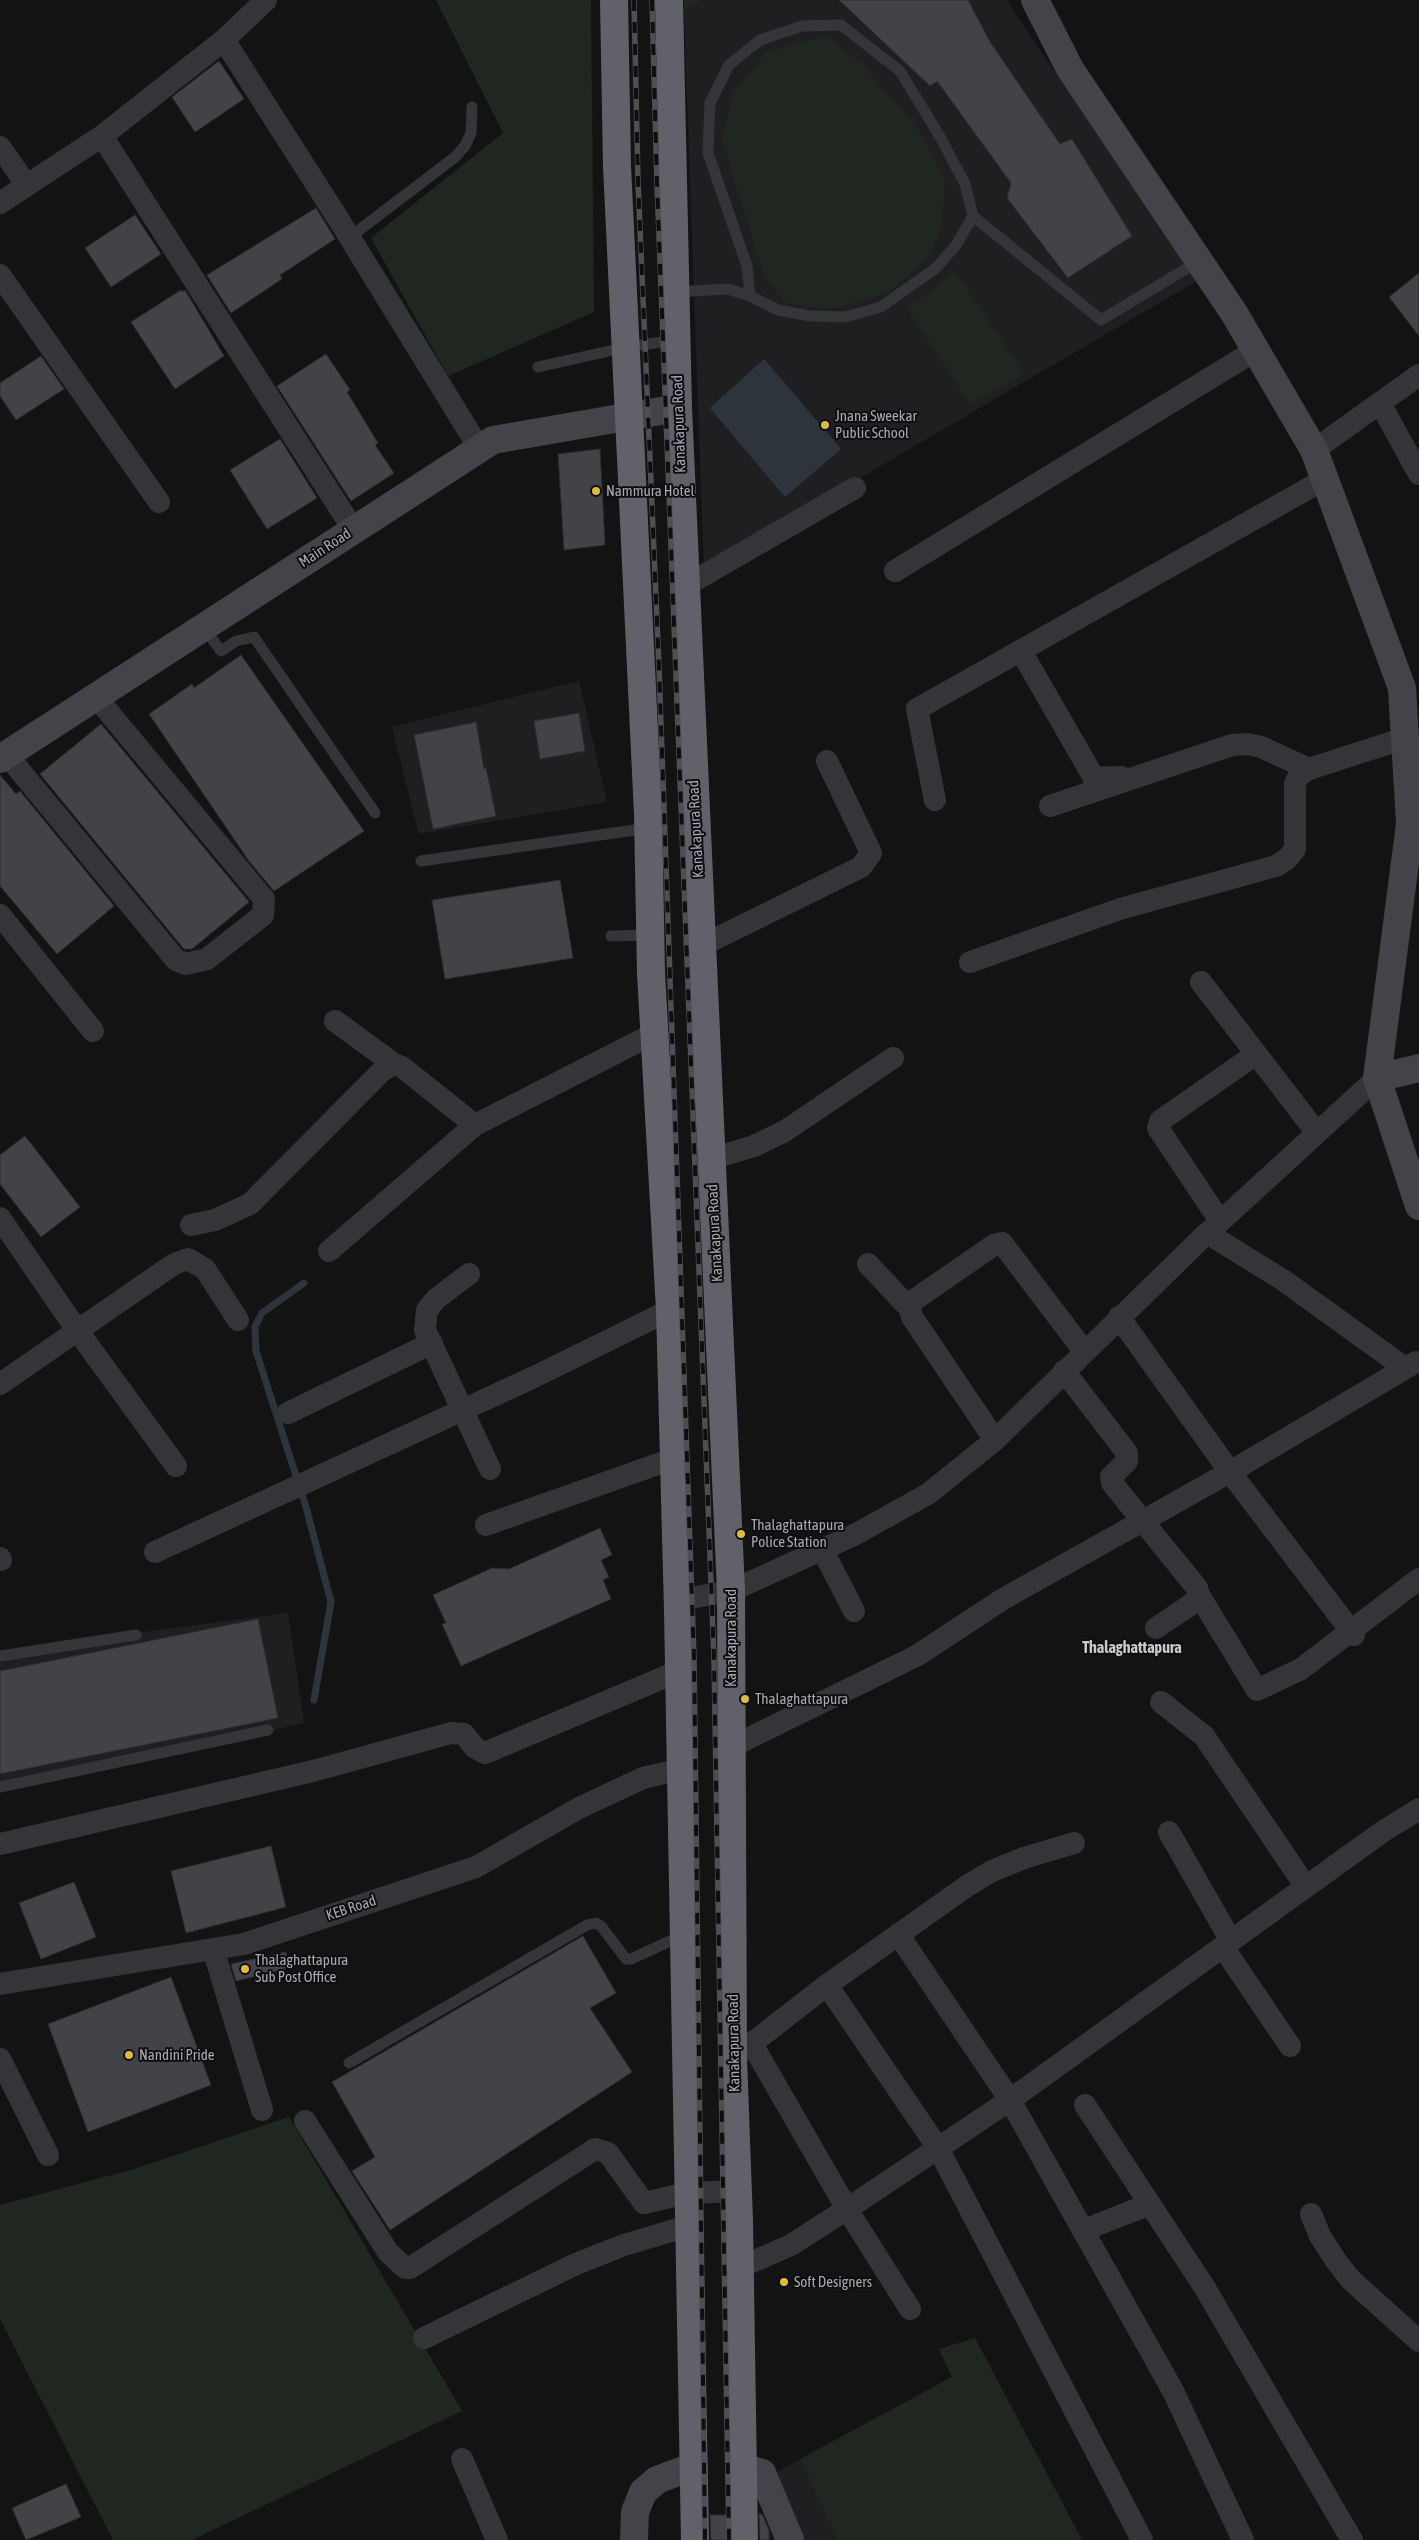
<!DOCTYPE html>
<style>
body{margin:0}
canvas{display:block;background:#131314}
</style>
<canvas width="1419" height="2540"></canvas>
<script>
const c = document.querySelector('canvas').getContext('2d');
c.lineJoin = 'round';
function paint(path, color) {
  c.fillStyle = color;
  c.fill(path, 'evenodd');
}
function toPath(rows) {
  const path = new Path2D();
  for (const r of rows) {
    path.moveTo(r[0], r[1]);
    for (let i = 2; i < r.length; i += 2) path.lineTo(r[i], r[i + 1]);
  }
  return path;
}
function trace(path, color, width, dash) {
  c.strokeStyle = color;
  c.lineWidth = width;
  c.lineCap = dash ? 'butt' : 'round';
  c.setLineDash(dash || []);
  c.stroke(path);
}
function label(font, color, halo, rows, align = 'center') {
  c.font = font + ' "Asap Condensed",sans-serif';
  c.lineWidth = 4;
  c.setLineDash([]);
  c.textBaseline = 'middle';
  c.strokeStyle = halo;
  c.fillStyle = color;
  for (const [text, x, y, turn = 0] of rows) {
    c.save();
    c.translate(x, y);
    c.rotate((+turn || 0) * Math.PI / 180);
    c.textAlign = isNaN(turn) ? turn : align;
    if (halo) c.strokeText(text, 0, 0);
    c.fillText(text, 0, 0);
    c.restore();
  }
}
paint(toPath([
 [705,0,1008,0,1014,12,1197,281,704,569,684,11],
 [579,681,607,802,419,834,392,727],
 [288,1613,304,1723,0,1791,0,1651],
 [800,2459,838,2540,802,2540,776,2473]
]), '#1f1f21');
paint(toPath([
 [436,0,591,0,594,312,448,376,371,238,503,133],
 [684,0,704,0,684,11],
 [826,36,863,65,919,131,945,179,942,226,928,259,888,293,831,309,784,303,762,270,722,139,733,94,766,52],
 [955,271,1024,374,970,404,908,309],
 [289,2117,462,2411,192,2540,113,2540,0,2319,0,2205,134,2169],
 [975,2338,1082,2540,838,2540,800,2459,952,2377,939,2349]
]), '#202721');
paint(toPath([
 [764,359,841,449,785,497,710,408]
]), '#2e343c');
trace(toPath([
 [304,1283,262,1313,255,1327,256,1351,306,1507,331,1602,314,1700]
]), '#2e343c', 7);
const building = toPath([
 [839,0,968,0,990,42,1060,144,1072,139,1132,236,1068,278,1007,198,1011,183,937,81,930,86,839,0],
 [219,61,244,99,195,132,172,97,219,61],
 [316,208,335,239,280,275,282,279,231,313,207,275,316,208],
 [135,215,161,254,111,287,85,248,135,215],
 [1419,273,1419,336,1389,297,1419,273],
 [181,290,182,292,185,290,224,356,175,389,131,322,181,290],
 [326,354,350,390,347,392,378,443,375,445,394,473,351,501,277,386,326,354],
 [41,356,64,389,16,420,0,396,0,383,41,356],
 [280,439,317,498,267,529,230,470,280,439],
 [600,449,605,545,564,550,558,454,600,449],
 [241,655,364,831,274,891,249,861,149,714,192,684,194,688,241,655],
 [579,713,585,751,540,759,534,721,579,713],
 [476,722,484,769,486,768,496,816,433,829,414,735,476,722],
 [101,724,249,902,192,949,184,949,40,774,101,724],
 [0,775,16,794,20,791,114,906,57,954,0,886,0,775],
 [560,880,573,958,445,979,432,900,560,880],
 [25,1136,80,1207,41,1237,0,1184,0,1155,25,1136],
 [600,1528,612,1555,601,1560,609,1577,603,1580,611,1599,461,1666,442,1624,446,1623,433,1595,492,1568,509,1569,600,1528],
 [258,1619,278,1718,0,1774,0,1671,258,1619],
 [271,1846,286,1907,186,1933,171,1871,271,1846],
 [74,1882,96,1937,41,1959,19,1903,74,1882],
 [583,1936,616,1993,590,2008,632,2072,390,2230,352,2171,375,2157,332,2082,583,1936],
 [286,1952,289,1968,236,1981,231,1964,286,1952],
 [171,1977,211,2085,88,2132,48,2024,171,1977],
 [66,2484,81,2517,26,2540,12,2508,66,2484],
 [759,2514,762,2514,769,2530,769,2540,760,2540,759,2514],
 [710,2515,728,2515,728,2540,711,2540,710,2515]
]);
paint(building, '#424347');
trace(building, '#2d2d30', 1);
trace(toPath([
 [350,237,454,158,465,146,471,133,472,107],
 [676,292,728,289,750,296,778,310,810,316,845,317,881,307,936,268,957,244,973,216],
 [750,296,747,266,708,153,710,103,729,65,760,40,802,26,841,25,900,71,939,135,965,184,973,216,1101,320,1199,261],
 [538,367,627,347,677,340],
 [203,627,221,651,236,641,254,637,375,813],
 [421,861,648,828],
 [611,936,650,935],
 [0,1656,136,1635],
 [0,1787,268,1730],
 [349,2063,587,1925,596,1923,601,1926,626,1959,631,1959,683,1935]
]), '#343539', 11);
trace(toPath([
 [224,40,339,220,479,448],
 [102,136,353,529],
 [0,147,27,185],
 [0,203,102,136,224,40,266,0],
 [0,275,159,502],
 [1380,403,1419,474],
 [1314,450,1419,375],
 [895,571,1256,350],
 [685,586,855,488],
 [1021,651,1094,778,1122,777],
 [7,755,176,960,186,964,207,959,263,915,264,899,96,697],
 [935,800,917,709,1325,479],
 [1050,806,1232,745,1247,744,1261,747,1309,769],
 [0,915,93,1031],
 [701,946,861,867,871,853,827,761],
 [970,962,1120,909,1276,866,1288,858,1295,849,1295,784,1299,775,1309,769,1405,738],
 [1201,982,1317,1133],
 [335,1021,394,1064],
 [711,1159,754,1146,785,1131,893,1058],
 [0,1218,77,1330,176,1466],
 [1220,1221,1158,1128,1160,1121,1256,1054],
 [191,1225,215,1220,250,1204,383,1070,394,1064,402,1067,475,1125],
 [1210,1231,1377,1078],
 [329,1251,475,1125,653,1034],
 [868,1264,910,1309],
 [469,1274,436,1299,427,1310,425,1330,490,1469],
 [1119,1317,1230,1472,1354,1635],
 [1064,1371,1127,1453,1127,1461,1111,1477,1112,1483,1197,1588,1199,1595,1196,1601,1156,1628],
 [0,1384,174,1264,188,1259,205,1269,238,1320],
 [288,1413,432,1343],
 [995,1440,912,1317,910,1309,914,1300,994,1245,1002,1243,1084,1351],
 [486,1525,672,1459],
 [822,1549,854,1611],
 [155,1552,534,1377,670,1310],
 [0,1558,1,1560],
 [1199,1595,1257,1690,1301,1669,1419,1579],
 [678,1600,731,1591,856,1534,928,1494,995,1440,1207,1233,1283,1280,1405,1368],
 [1161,1702,1204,1736,1306,1887],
 [731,1747,918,1655,1003,1599,1230,1472,1416,1362],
 [1169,1832,1231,1941],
 [0,1844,313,1771,451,1733,464,1734,475,1748,485,1753,679,1671],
 [898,1934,1010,2100,1173,2391,1243,2540],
 [1223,1947,1290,2046],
 [213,1949,262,2110],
 [0,1984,244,1944,476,1867,579,1808,643,1778,681,1769],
 [827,1985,938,2148,1142,2540],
 [752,2044,847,2209,910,2309],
 [733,2058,827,1985,967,1886,992,1871,1024,1858,1074,1843],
 [0,2059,48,2155],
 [1085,2105,1205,2288,1352,2540],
 [305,2121,388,2252,405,2268,410,2268,595,2149,608,2153,644,2203,687,2193,738,2191],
 [1311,2214,1320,2236,1336,2261,1351,2280,1419,2341],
 [1084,2230,1150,2204],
 [738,2263,750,2263,791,2245,847,2209,1010,2100,1382,1832,1419,1809],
 [424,2338,576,2264,624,2245,688,2226],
 [462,2459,497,2540]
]), '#343539', 22);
trace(toPath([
 [1035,0,1070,69,1234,313,1314,450,1402,688,1410,824,1377,1078],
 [0,759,493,440,678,408],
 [1419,1068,1377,1078,1419,1206],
 [741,2467,762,2473,790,2540],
 [634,2540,635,2512,643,2492,657,2480,694,2466]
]), '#434349', 28);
trace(toPath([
 [614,0,617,166,648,814,651,973,670,1310,678,1610,695,2540],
 [669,0,678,408,731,1591,733,2058,739,2221,744,2540]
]), '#616269', 28);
const rail = toPath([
 [634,0,638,182,659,667,694,1657,705,2540],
 [652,0,657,184,714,1659,729,2540]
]);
trace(rail, '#4e4e54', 5.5);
trace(rail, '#0e0e0f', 4, [11]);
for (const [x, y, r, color] of [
 [825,425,5,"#dfba40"],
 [596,491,5,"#dfba40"],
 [741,1534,5,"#dfba40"],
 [745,1699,5,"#dfba40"],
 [245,1969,5,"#dfba40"],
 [129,2055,5,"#dfba40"],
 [784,2282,5,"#dfba40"]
]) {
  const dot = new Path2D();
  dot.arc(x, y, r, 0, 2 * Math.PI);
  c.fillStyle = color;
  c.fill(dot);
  trace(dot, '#0e0e0f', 2);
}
label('15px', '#a6a9b3', '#0e0e0f', [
 ["Jnana Sweekar",835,416],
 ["Public School",835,433],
 ["Nammura Hotel",606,491],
 ["Thalaghattapura",751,1525],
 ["Police Station",751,1542],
 ["Thalaghattapura",755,1699],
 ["Thalaghattapura",255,1960],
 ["Sub Post Office",255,1977],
 ["Nandini Pride",139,2055],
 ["Soft Designers",794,2282]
], 'left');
label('15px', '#a6a9b3', '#0e0e0f', [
 ["Kanakapura Road",679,424,-92],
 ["Main Road",325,548,-33],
 ["Kanakapura Road",696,829,-93],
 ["Kanakapura Road",715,1233,-93],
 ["Kanakapura Road",731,1638,-90],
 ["KEB Road",351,1908,-18],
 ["Kanakapura Road",734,2043,-91]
]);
label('bold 16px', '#c6c8d0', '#0e0e0f', [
 ["Thalaghattapura",1132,1648]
]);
</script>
